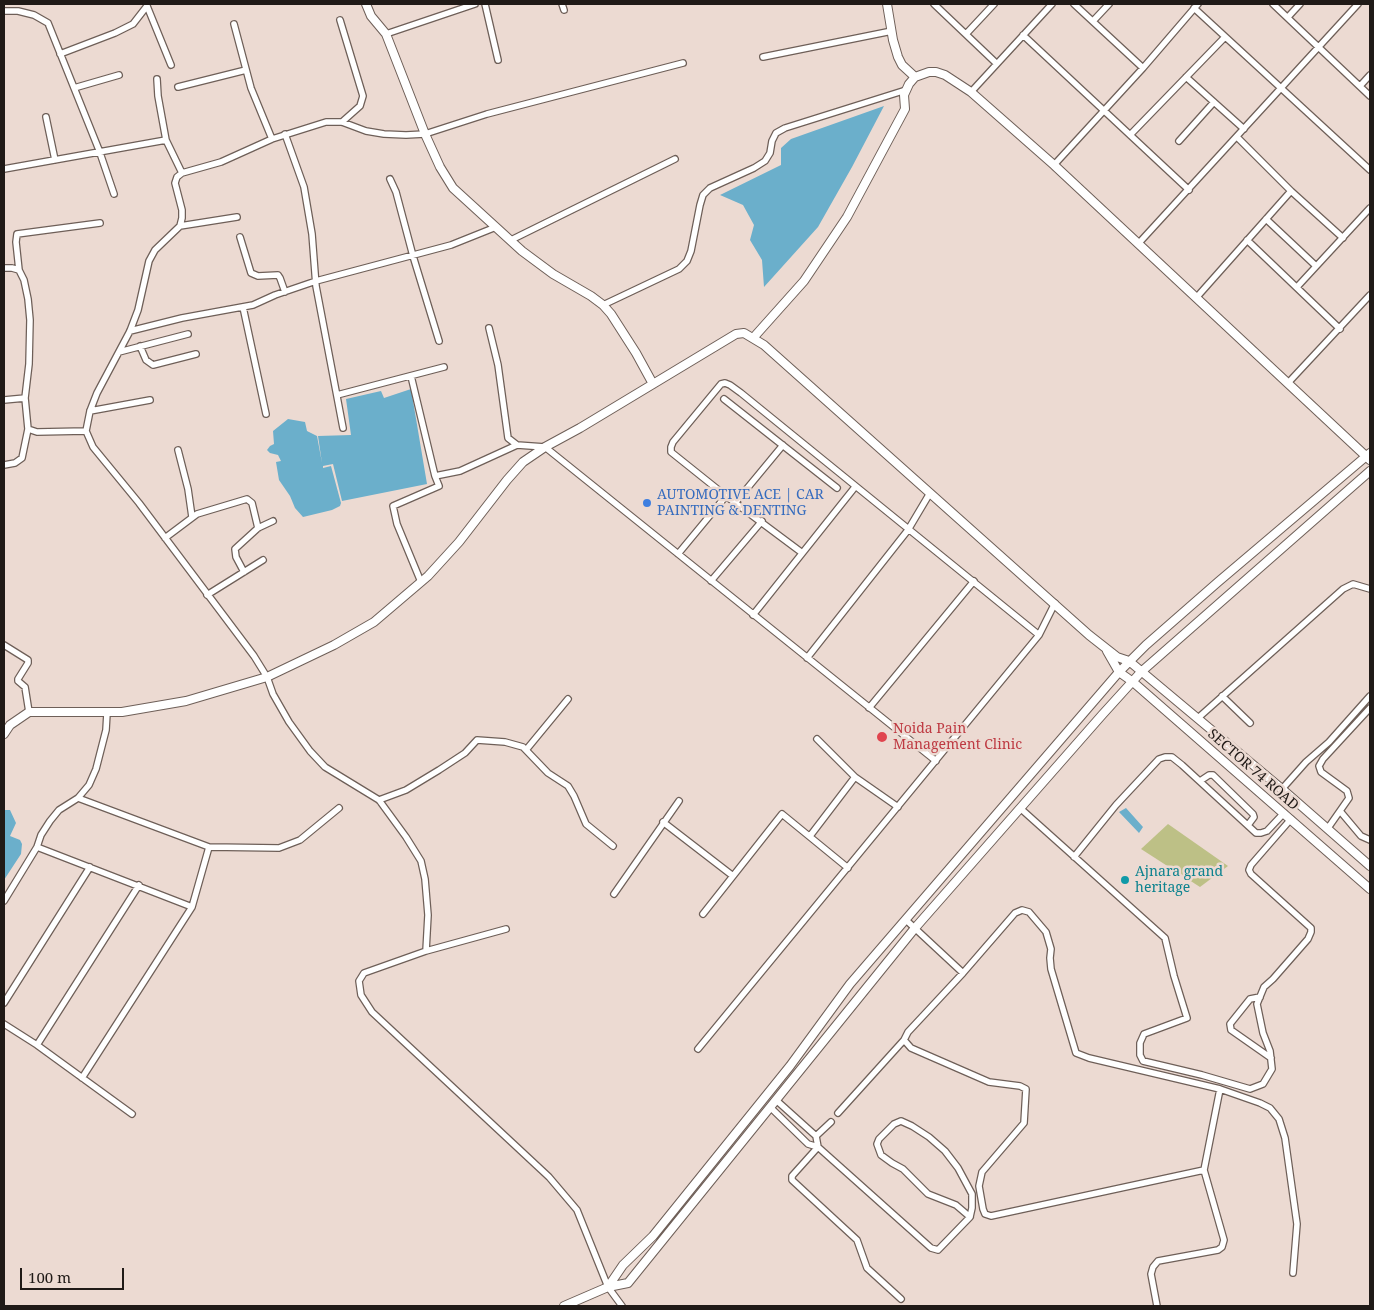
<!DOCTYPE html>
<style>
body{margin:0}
#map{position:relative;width:1374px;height:1310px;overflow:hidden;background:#ecdad2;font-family:"Noto Serif",serif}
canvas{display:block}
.frame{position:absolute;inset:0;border:5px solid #201a17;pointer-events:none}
.scale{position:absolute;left:20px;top:1268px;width:104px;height:22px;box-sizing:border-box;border:2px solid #201a17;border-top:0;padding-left:6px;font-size:15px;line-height:18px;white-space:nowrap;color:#201a17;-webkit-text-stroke:4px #ecdad2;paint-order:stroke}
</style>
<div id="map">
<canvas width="1374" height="1310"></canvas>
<div class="frame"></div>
<div class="scale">100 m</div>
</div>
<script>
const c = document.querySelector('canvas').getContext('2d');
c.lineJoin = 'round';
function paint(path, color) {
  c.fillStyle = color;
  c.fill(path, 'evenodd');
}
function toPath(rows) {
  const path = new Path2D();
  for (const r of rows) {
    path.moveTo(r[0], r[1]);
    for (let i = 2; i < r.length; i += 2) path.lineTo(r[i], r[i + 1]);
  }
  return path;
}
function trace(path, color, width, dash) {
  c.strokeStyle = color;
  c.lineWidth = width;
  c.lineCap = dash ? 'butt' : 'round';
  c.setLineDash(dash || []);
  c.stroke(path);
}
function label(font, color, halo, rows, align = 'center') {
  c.font = font + ' "Noto Serif",serif';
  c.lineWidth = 5;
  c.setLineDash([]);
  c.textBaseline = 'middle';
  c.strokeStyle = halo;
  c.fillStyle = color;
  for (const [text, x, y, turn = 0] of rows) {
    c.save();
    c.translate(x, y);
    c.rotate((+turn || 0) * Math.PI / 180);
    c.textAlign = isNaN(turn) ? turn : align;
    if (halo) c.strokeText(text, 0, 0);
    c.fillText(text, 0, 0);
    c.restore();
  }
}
paint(toPath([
 [1168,824,1228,866,1200,887,1141,849]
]), '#bdc086');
paint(toPath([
 [884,106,852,167,818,227,764,287,762,260,750,240,754,225,743,205,720,195,781,165,781,148,791,139],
 [411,389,427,484,342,501,333,464,323,466,323,468,331,466,341,503,340,506,332,510,303,517,295,508,290,496,279,480,276,462,281,461,278,455,270,453,267,450,270,446,274,444,273,431,288,419,305,422,307,431,317,436,322,463,318,436,351,435,346,399,381,391,384,398],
 [1126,808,1143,827,1139,833,1119,812],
 [4,810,10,810,16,823,10,836,20,840,22,844,21,854,4,880]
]), '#6bafcb');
const street = toPath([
 [485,4,498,60],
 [562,4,564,10],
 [934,4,996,63],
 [1074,4,1143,68],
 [1273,4,1370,96],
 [147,6,171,65],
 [1194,8,1370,170],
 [4,11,18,11,34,15,48,23,99,150,114,194],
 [1288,17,1300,4],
 [340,20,363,96,360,106,342,122],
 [1094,20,1109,4],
 [234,24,251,88,272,139],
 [386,34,475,4],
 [966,34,994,4],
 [1023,35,1189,190],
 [60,54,115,33,133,24,147,6],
 [763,57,892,31],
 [1186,77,1244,129],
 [157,79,158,96,166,140,182,173],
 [1360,86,1370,75],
 [178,87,246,70],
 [74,88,119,75],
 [971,92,1052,4],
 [46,117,55,160],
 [285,134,304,187,312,234,316,286,343,428],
 [1130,135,1225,37],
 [1179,141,1214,102],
 [1054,165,1143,68,1198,4],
 [4,169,166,140],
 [390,179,396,192,413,256,439,341],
 [1291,191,1343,238],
 [1266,219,1316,266],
 [180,226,237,217],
 [240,237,251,273,258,276,278,275,280,278,285,292],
 [511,240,675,159],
 [1247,240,1340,329],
 [1138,244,1358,4],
 [4,268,12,268,19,270,24,280,28,299,30,320,29,364,25,398,28,429,37,432,86,431],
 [19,270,16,242,17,234,100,223],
 [1297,287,1370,208],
 [1196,298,1291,191,1237,137],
 [603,305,679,269,687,261,691,251,700,205,703,195,710,188,754,168,765,161,770,153,772,141,776,133,785,128,906,90],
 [243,307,266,414],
 [489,328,498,365,508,438,517,445,545,447,936,761],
 [130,331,182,318,253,305,275,295,316,281,451,245,496,227],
 [140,346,146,360,153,365,196,354],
 [119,352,188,334],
 [411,376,435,476,460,471,517,445],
 [1288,383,1370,295],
 [337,395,444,367],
 [724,399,837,488],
 [4,400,25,398],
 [90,411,150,400],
 [178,450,188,489,192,517],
 [4,465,15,463,22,458,28,429],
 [735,503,783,445],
 [165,538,197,514,247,499,252,503,258,528],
 [801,552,726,496,671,452,671,447,673,442,721,384,725,383,730,385,741,393,1039,635],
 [678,554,726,496],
 [244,572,236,557,235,549,258,528,273,521],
 [711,581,762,521],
 [421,582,397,524,393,506,439,486,435,476],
 [207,595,263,560],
 [753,615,855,487],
 [4,645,28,660,28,663,18,679,18,681,25,687,29,712],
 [807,658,908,530,930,493],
 [1222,696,1250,723],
 [869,708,974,581],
 [1198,718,1343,589,1353,584,1370,589],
 [817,739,855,777],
 [526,750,568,699],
 [1200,781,1209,775,1213,775,1253,814,1254,817,1248,825],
 [1282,789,1306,762,1329,742,1370,696],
 [78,798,209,847],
 [379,800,406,790,439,770,465,753,477,740,505,742,523,747,548,773,568,786,574,796,586,824,613,846],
 [1020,808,1165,938,1174,976,1187,1018,1144,1034,1140,1043,1140,1055,1143,1061,1202,1075,1250,1089,1263,1084,1272,1069,1270,1051,1263,1033,1257,1004,1264,987,1273,979,1308,939,1311,932,1311,928,1251,874,1249,870,1251,865,1291,819],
 [1340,811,1361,836,1370,840],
 [663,822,733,876],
 [1328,828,1349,798,1347,791,1321,772,1319,766,1323,759,1370,708],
 [810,836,855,777,898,807],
 [37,847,192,907],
 [1074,857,1116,805,1159,759,1165,757,1172,757,1182,765,1256,833,1261,833,1267,831,1284,813],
 [614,894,679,801],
 [4,901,37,847,41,835,50,821,59,810,78,798,89,785,96,769,106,730,107,713],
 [703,914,782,814,848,868],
 [906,920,963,973],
 [506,929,426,951,364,973,359,981,361,995,372,1012,549,1177,577,1210,608,1287,622,1306],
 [426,951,428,915,425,879,421,861,406,837,379,800,325,767,310,751,289,722,273,694,267,677,254,656,139,503,93,447,86,431,90,411,97,393,130,331,138,310,149,261,155,250,180,226,182,218,182,210,175,183,177,177,182,173,221,162,272,139,326,122,342,122,366,131,384,134,406,135,425,134,487,114,683,63],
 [1260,997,1250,999,1230,1024,1231,1030,1271,1058],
 [4,1003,90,867],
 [4,1024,37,1045,132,1114],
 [37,1045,139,885],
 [698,1049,1039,635,1055,603],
 [82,1078,192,907,209,847,279,848,300,840,339,808],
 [776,1100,816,1136,818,1147],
 [770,1107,808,1144,818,1147,931,1248,938,1250,970,1217,972,1208,972,1194,958,1168,945,1151,929,1137,912,1126,901,1121,894,1124,879,1139,877,1144,881,1155,892,1163,903,1169,928,1194,956,1205,970,1217],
 [838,1113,904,1040],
 [816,1136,831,1122],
 [818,1147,792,1176,792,1180,857,1240,867,1268,901,1299],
 [1204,1170,991,1216,985,1214,983,1209,979,1186,982,1172,1024,1123,1026,1089,1020,1086,989,1082,911,1048,904,1040,908,1032,963,973,1015,913,1022,910,1029,912,1046,932,1051,949,1050,958,1051,969,1076,1053,1089,1058,1220,1089,1260,1103,1270,1108,1279,1119,1285,1138,1297,1224,1293,1273],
 [1157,1306,1151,1274,1153,1267,1158,1261,1218,1250,1222,1247,1224,1240,1204,1170,1220,1089]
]);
const secondary = toPath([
 [366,4,371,16,386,34,425,134,440,167,453,188,522,251,553,274,591,296,603,305,611,314,636,353,653,384],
 [887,4,893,40,898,57,902,65,915,77],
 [754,337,804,281,847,217,905,109,904,95,909,84,915,77,929,72,936,72,945,75,971,92,1054,165,1370,460],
 [1107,651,1119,672,1133,682,1370,889],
 [4,734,10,725,29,712,122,712,186,701,267,677,334,645,374,622,428,576,459,542,507,480,523,462,545,447,580,428,736,334,744,333,764,345,1089,635,1117,657,1129,661,1282,789,1370,866],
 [608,1287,623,1265,653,1236,790,1066,850,984,1119,672,1146,645,1218,582,1370,453],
 [564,1306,608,1287,628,1283,915,928,1102,715,1141,672,1370,471]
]);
trace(street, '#6e5f58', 8);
trace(secondary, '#6e5f58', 10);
trace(street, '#fff', 5.5);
trace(secondary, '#fff', 8);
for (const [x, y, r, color] of [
 [647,503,5,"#3f7fe0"],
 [882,737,6,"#e0444e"],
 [1125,880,5,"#0f9aa8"]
]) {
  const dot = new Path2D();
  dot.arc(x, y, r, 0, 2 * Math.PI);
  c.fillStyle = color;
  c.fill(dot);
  trace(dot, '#ecdad2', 2);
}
label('14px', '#366cbe', '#ecdad2', [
 ["AUTOMOTIVE ACE | CAR",657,495],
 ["PAINTING & DENTING",657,511]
], 'left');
label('14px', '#be3a42', '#ecdad2', [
 ["Noida Pain",893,729],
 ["Management Clinic",893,745]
], 'left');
label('14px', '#201a17', '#ecdad2', [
 ["SECTOR 74 ROAD",1253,770,41]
]);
label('14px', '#0d838f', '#ecdad2', [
 ["Ajnara grand",1135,872],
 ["heritage",1135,888]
], 'left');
</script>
